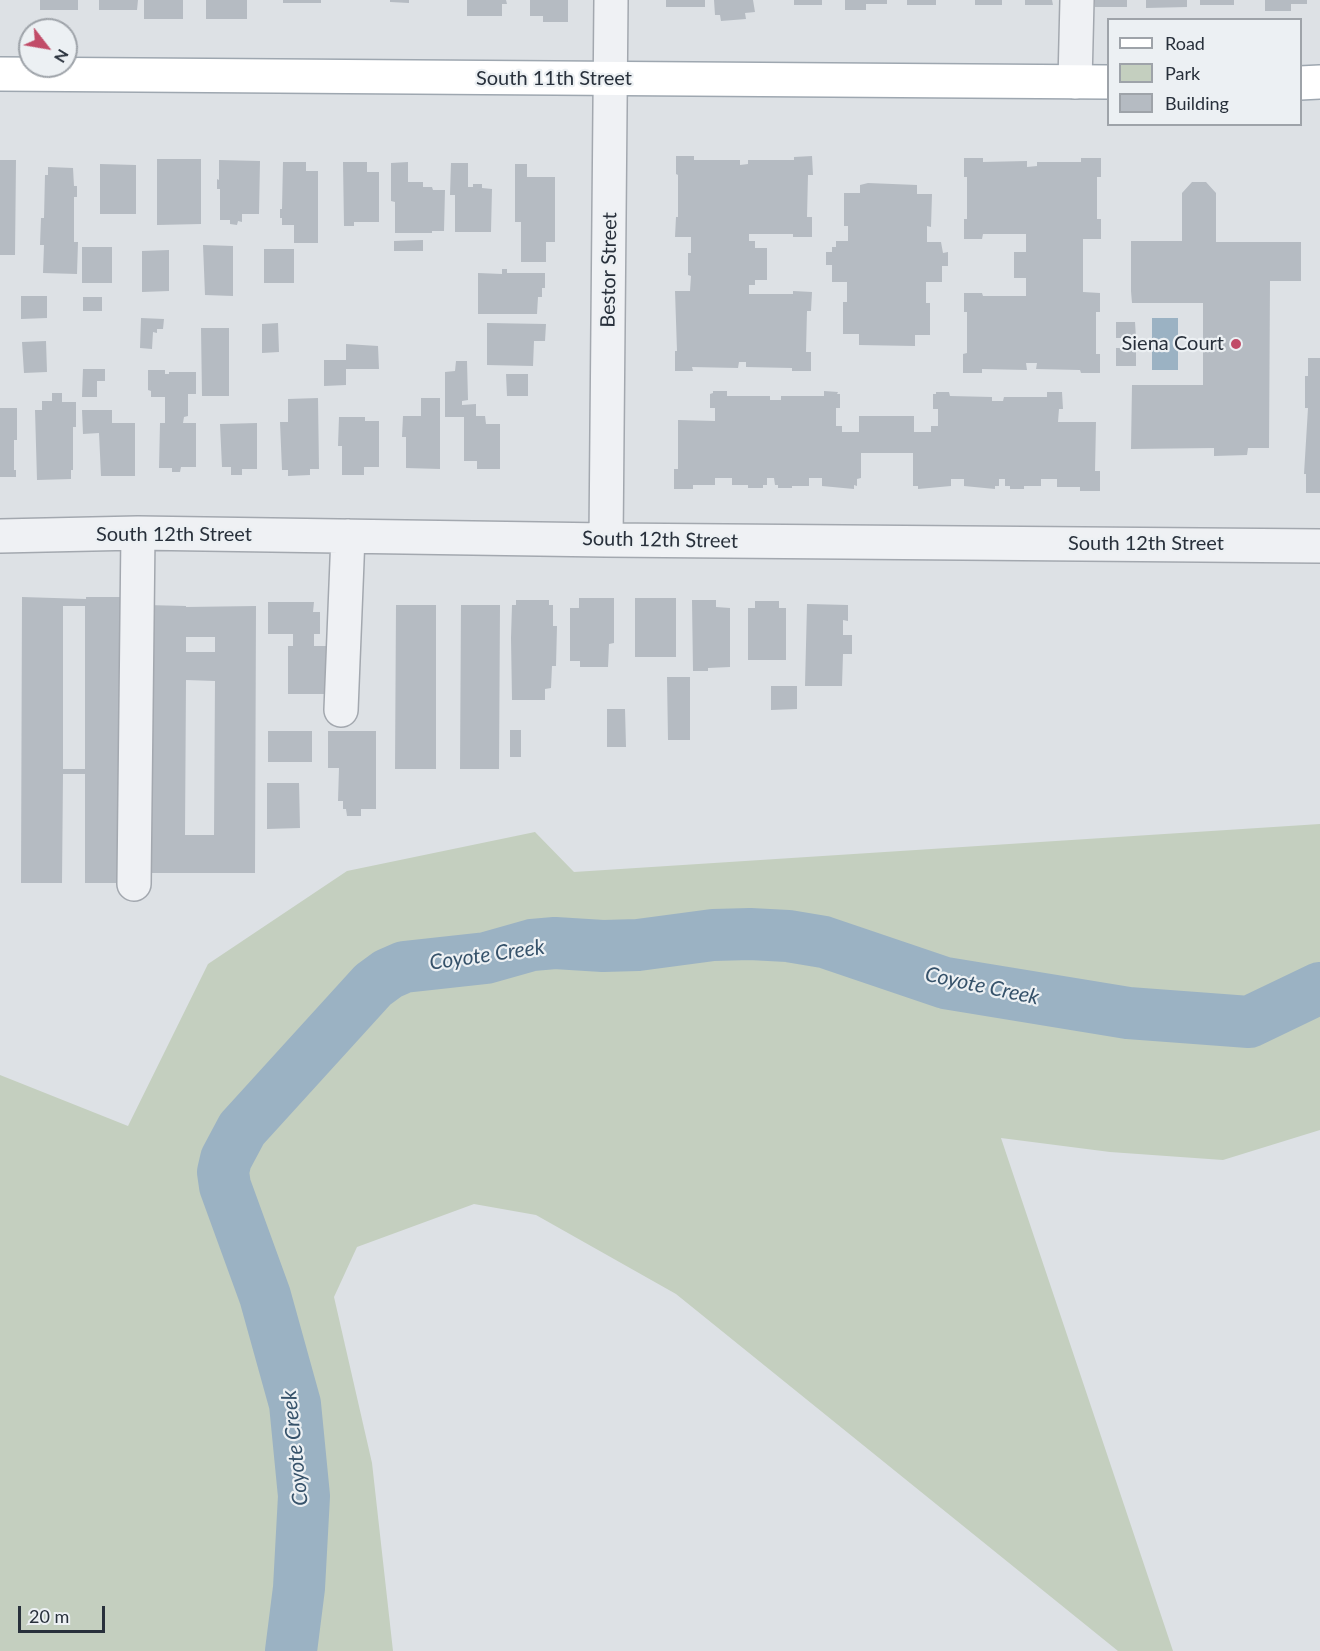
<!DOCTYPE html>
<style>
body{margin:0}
#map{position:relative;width:1320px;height:1651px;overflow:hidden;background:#dde1e5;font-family:Lato,sans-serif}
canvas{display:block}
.legend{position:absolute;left:1107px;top:18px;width:195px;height:108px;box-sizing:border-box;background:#ecf0f3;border:2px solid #9ea3a9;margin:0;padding:8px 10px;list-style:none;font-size:18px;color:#28303b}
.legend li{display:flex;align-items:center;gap:12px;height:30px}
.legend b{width:30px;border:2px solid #9ea3a9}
.north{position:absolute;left:18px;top:18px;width:60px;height:60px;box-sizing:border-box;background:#ecf0f3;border:2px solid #9ea3a9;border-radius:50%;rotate:121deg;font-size:16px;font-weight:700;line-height:24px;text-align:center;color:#28303b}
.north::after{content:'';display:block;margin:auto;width:21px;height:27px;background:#c14c68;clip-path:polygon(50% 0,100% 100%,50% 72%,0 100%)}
.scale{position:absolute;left:18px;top:1606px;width:87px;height:27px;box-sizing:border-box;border:3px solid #28303b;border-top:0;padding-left:8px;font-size:18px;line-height:21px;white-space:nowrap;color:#28303b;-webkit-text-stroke:4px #ecf0f3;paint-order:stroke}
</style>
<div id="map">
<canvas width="1320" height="1651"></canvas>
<ul class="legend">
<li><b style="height:8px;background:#fff"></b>Road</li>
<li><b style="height:16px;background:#c4cfbf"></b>Park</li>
<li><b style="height:16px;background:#b5bbc2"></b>Building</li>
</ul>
<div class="north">N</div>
<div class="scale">20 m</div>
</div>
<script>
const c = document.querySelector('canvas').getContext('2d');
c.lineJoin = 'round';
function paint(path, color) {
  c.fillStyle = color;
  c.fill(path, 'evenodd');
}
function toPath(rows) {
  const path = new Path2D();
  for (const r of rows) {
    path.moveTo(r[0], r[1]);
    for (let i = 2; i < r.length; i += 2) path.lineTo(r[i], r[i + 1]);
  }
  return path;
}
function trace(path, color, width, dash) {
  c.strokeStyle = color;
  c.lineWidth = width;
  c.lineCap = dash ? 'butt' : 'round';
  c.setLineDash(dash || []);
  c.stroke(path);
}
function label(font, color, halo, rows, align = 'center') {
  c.font = font + ' Lato,sans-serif';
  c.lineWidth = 4.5;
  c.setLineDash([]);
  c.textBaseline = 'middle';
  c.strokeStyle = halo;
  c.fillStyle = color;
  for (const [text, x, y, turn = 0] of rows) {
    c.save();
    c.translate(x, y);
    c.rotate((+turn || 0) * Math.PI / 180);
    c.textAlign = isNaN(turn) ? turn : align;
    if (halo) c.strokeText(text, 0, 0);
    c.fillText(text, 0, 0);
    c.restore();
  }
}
paint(toPath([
 [1320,824,1320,1130,1223,1160,1110,1152,1001,1138,1173,1651,1118,1651,676,1294,536,1215,474,1204,357,1247,334,1297,372,1463,393,1651,0,1651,0,1075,128,1126,208,964,347,871,535,832,574,872]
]), '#c4cfbf');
paint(toPath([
 [1152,318,1178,318,1178,370,1152,370]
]), '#9bb2c3');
trace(toPath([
 [291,1651,299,1588,304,1496,295,1404,265,1296,225,1186,223,1172,226,1159,242,1129,373,985,388,974,404,967,486,958,532,945,555,943,603,946,638,945,713,935,750,934,788,936,824,942,945,983,1128,1013,1249,1022,1320,988]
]), '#9bb2c3', 52);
paint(toPath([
 [40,0,78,0,78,10,40,10],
 [99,0,138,0,137,10,99,10],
 [144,0,183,0,183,19,144,19],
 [206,0,247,0,247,19,206,19],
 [283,0,321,0,321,3,283,3],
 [390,0,409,0,409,3,390,2],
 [467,0,506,0,507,4,502,4,502,16,467,16],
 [530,0,568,0,568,22,543,22,543,16,530,16],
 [666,0,705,0,705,7,666,7],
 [714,0,753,0,755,12,745,13,746,19,721,21,720,15,715,15],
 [794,0,822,0,822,5,794,5],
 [845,0,887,0,887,4,866,4,866,10,845,10],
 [907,0,936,0,936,5,907,5],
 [975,0,1002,0,1002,5,975,5],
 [1025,0,1052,0,1053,5,1025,5],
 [1095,0,1127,0,1127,7,1095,7],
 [1146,0,1187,0,1187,7,1146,8],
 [1200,0,1234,0,1234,5,1200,5],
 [1265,0,1307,0,1307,4,1291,4,1291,11,1265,11],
 [676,156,694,156,694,160,740,160,740,165,748,164,748,160,794,160,794,157,812,156,813,175,808,175,807,217,812,217,812,237,793,237,793,234,749,234,749,241,755,241,755,248,767,248,767,280,755,280,755,285,749,285,749,294,793,294,793,291,812,292,811,311,807,311,806,352,811,352,811,371,792,371,792,368,746,367,746,362,739,362,738,368,692,367,693,371,675,371,675,351,677,351,675,291,690,291,691,276,688,275,688,253,691,253,691,237,675,237,676,217,678,217,678,175,676,174],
 [964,158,983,158,983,162,1027,161,1027,167,1037,166,1037,162,1081,162,1081,158,1101,158,1101,177,1097,177,1097,219,1101,219,1101,239,1083,239,1083,292,1100,293,1100,312,1096,312,1096,354,1100,354,1100,373,1081,373,1080,370,1036,369,1037,363,1026,363,1027,370,982,369,982,373,963,373,963,354,967,353,967,312,964,312,964,293,982,293,983,296,1026,296,1026,278,1014,278,1014,252,1026,252,1026,234,983,234,982,239,964,239,964,219,967,219,967,177,964,177],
 [157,159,201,159,201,224,157,225],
 [0,160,16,160,15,255,0,255],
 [219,160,260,161,259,214,242,214,242,222,238,221,237,225,230,224,230,220,220,220,220,189,217,189,217,179,219,180],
 [283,162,306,162,306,171,318,171,318,243,294,243,294,225,282,225,282,218,280,218,280,209,282,209],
 [343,162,367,162,367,172,379,172,379,222,354,222,354,226,344,226],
 [408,162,408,182,423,182,423,187,432,187,433,190,445,190,444,231,432,231,432,233,395,233,395,202,391,201,391,163],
 [451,163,468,163,468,187,473,187,473,184,482,184,482,188,492,189,491,232,455,232,455,195,450,195],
 [100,164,136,165,136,214,100,214],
 [515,164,527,164,527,177,555,177,555,242,546,242,546,262,521,262,521,222,515,222],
 [48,167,73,168,74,186,77,186,77,197,74,197,74,242,78,242,77,274,43,273,44,245,40,245,41,218,44,218,45,175,48,175],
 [1192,182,1206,182,1216,193,1216,242,1301,242,1301,281,1270,281,1269,448,1248,448,1247,455,1214,456,1214,448,1131,449,1132,385,1203,385,1203,303,1132,303,1131,291,1131,241,1182,241,1182,193],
 [868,183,917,185,917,194,932,194,931,227,927,226,927,242,941,242,943,253,948,252,948,266,942,266,942,282,926,282,926,303,930,303,930,335,915,335,915,346,859,345,859,334,843,334,843,302,847,302,847,282,832,282,832,265,826,265,826,252,832,252,832,247,836,247,836,241,848,241,848,226,844,226,844,193,860,193,860,185],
 [423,240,423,251,394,251,394,241],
 [203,245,233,246,233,296,205,295],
 [82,247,112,247,112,283,82,283],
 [264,249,294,249,294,283,264,283],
 [169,250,169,291,142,292,142,251],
 [502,269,507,269,507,273,545,273,545,288,542,288,542,297,538,297,537,314,478,314,478,273,502,274],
 [21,296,47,296,47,318,21,319],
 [83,297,102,297,102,311,83,311],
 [141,318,164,319,163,329,157,329,157,333,153,332,152,349,140,348],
 [1116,322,1135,322,1136,338,1116,338],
 [278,323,279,352,262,353,262,324],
 [487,323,546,324,545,341,534,341,533,366,487,365],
 [201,328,229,328,229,396,202,396],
 [46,341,47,372,24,373,22,342],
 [346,344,378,346,379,369,346,369,346,385,324,386,324,360,346,360],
 [1116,348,1136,348,1136,366,1116,366],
 [1308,358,1320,358,1320,493,1306,493,1306,474,1304,474,1308,408,1305,408,1305,376,1308,376],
 [456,361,467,361,468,400,462,401,462,405,476,404,476,416,485,416,486,424,500,424,500,469,477,469,477,461,464,461,464,417,445,417,445,372,455,371],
 [83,369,105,369,105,381,97,381,97,397,82,397],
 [148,370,165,370,165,374,169,374,169,372,196,372,196,394,188,394,188,416,184,417,183,423,196,423,196,467,181,467,180,472,172,472,172,468,159,468,160,423,165,423,165,397,151,397,151,391,148,390],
 [506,374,528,374,528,396,507,396],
 [713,391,727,391,727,396,770,396,770,400,781,400,781,396,824,396,824,391,838,392,837,394,840,394,840,408,836,408,836,426,842,426,842,432,859,432,859,416,914,416,914,432,931,432,931,426,938,426,938,409,933,409,933,394,936,394,936,392,949,392,950,396,992,397,992,401,1003,401,1004,397,1047,397,1047,392,1062,392,1063,409,1059,409,1058,422,1096,422,1095,471,1100,471,1100,491,1080,491,1080,487,1057,487,1057,479,1041,479,1041,486,1024,486,1024,489,1010,489,1010,486,1005,486,1005,479,999,479,999,486,995,486,995,489,964,486,964,479,951,479,951,486,918,489,918,486,913,486,913,453,861,453,861,478,857,479,857,486,854,485,854,489,822,486,822,478,809,478,809,486,792,486,792,488,778,488,778,485,775,485,774,478,767,478,767,485,763,485,763,488,748,488,748,485,732,485,732,478,715,478,715,485,693,485,693,489,674,489,674,469,678,469,678,420,715,421,715,408,710,408,710,394,713,393],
 [52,393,62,393,62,402,76,402,76,427,73,427,73,470,71,470,71,479,37,480,35,410,42,410,42,401,52,401],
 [318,398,319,469,310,469,310,475,288,476,288,470,282,470,280,422,288,422,288,399],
 [421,398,440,398,440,469,406,468,406,437,402,437,403,416,421,416],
 [0,408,17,408,17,440,14,440,14,470,16,470,16,477,0,477],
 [82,410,112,410,112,423,135,423,135,476,101,476,99,433,83,434],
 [339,417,365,417,365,421,379,421,379,467,364,467,364,475,342,475,342,446,338,446],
 [257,423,257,469,242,469,242,475,231,475,231,467,222,467,220,424],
 [22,597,86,599,86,597,127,597,126,883,85,883,85,774,63,774,62,883,21,883],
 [63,606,85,606,85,769,63,769],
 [579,598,614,598,614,643,609,644,608,667,580,667,580,661,570,661,570,608,579,608],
 [635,598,676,598,676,657,635,657],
 [516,600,549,600,549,605,553,605,553,626,557,626,556,666,552,666,551,688,545,689,545,700,512,700,511,638,512,605,516,605],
 [692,600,716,600,716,607,730,608,730,667,708,668,708,671,693,671],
 [755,601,779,601,779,608,786,608,786,660,748,660,748,608,755,608],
 [268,602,314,602,313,612,320,612,320,634,314,634,314,646,326,646,325,694,288,694,288,646,293,646,293,634,268,634],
 [807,604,848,605,848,621,843,620,843,635,852,635,852,654,843,654,842,686,805,686],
 [146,605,186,606,186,607,256,606,255,873,145,873],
 [186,637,215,637,215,652,186,652],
 [186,680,215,681,214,835,185,835],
 [396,605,436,605,436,769,395,769],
 [461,605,500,605,499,769,460,769],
 [667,677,690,677,690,740,668,740],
 [771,686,797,686,797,709,771,710],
 [607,709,625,709,626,747,607,747],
 [510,730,521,730,521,757,510,757],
 [268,731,312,731,312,762,268,762],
 [328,731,376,731,376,809,361,809,361,816,347,816,346,809,343,809,343,801,338,801,339,768,328,768],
 [267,783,299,783,300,828,267,829]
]), '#b5bbc2');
const minor = toPath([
 [1075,82,1077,0],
 [0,536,138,533,606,540,1320,546],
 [606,540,611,0],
 [341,710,348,536],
 [134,884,138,533]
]);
const major = toPath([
 [0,74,1108,82],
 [1300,83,1320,82]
]);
trace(minor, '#a3a8af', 36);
trace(major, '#9ea7b0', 36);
trace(minor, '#eff1f4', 33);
trace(major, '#fff', 33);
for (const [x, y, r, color] of [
 [1236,344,6,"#c14c68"]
]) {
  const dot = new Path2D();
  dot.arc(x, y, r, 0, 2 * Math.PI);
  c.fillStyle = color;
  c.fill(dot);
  trace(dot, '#ecf0f3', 2);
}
label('20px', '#28303b', '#ecf0f3', [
 ["South 11th Street",554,79],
 ["Bestor Street",609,270,-89],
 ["South 12th Street",174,535],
 ["South 12th Street",660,540,1],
 ["South 12th Street",1146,544]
]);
label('20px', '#28303b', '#ecf0f3', [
 ["Siena Court",1224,344]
], 'right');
label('italic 21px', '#36526a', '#ecf0f3', [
 ["Coyote Creek",487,955,-8],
 ["Coyote Creek",982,986,12],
 ["Coyote Creek",295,1448,-96]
]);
</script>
